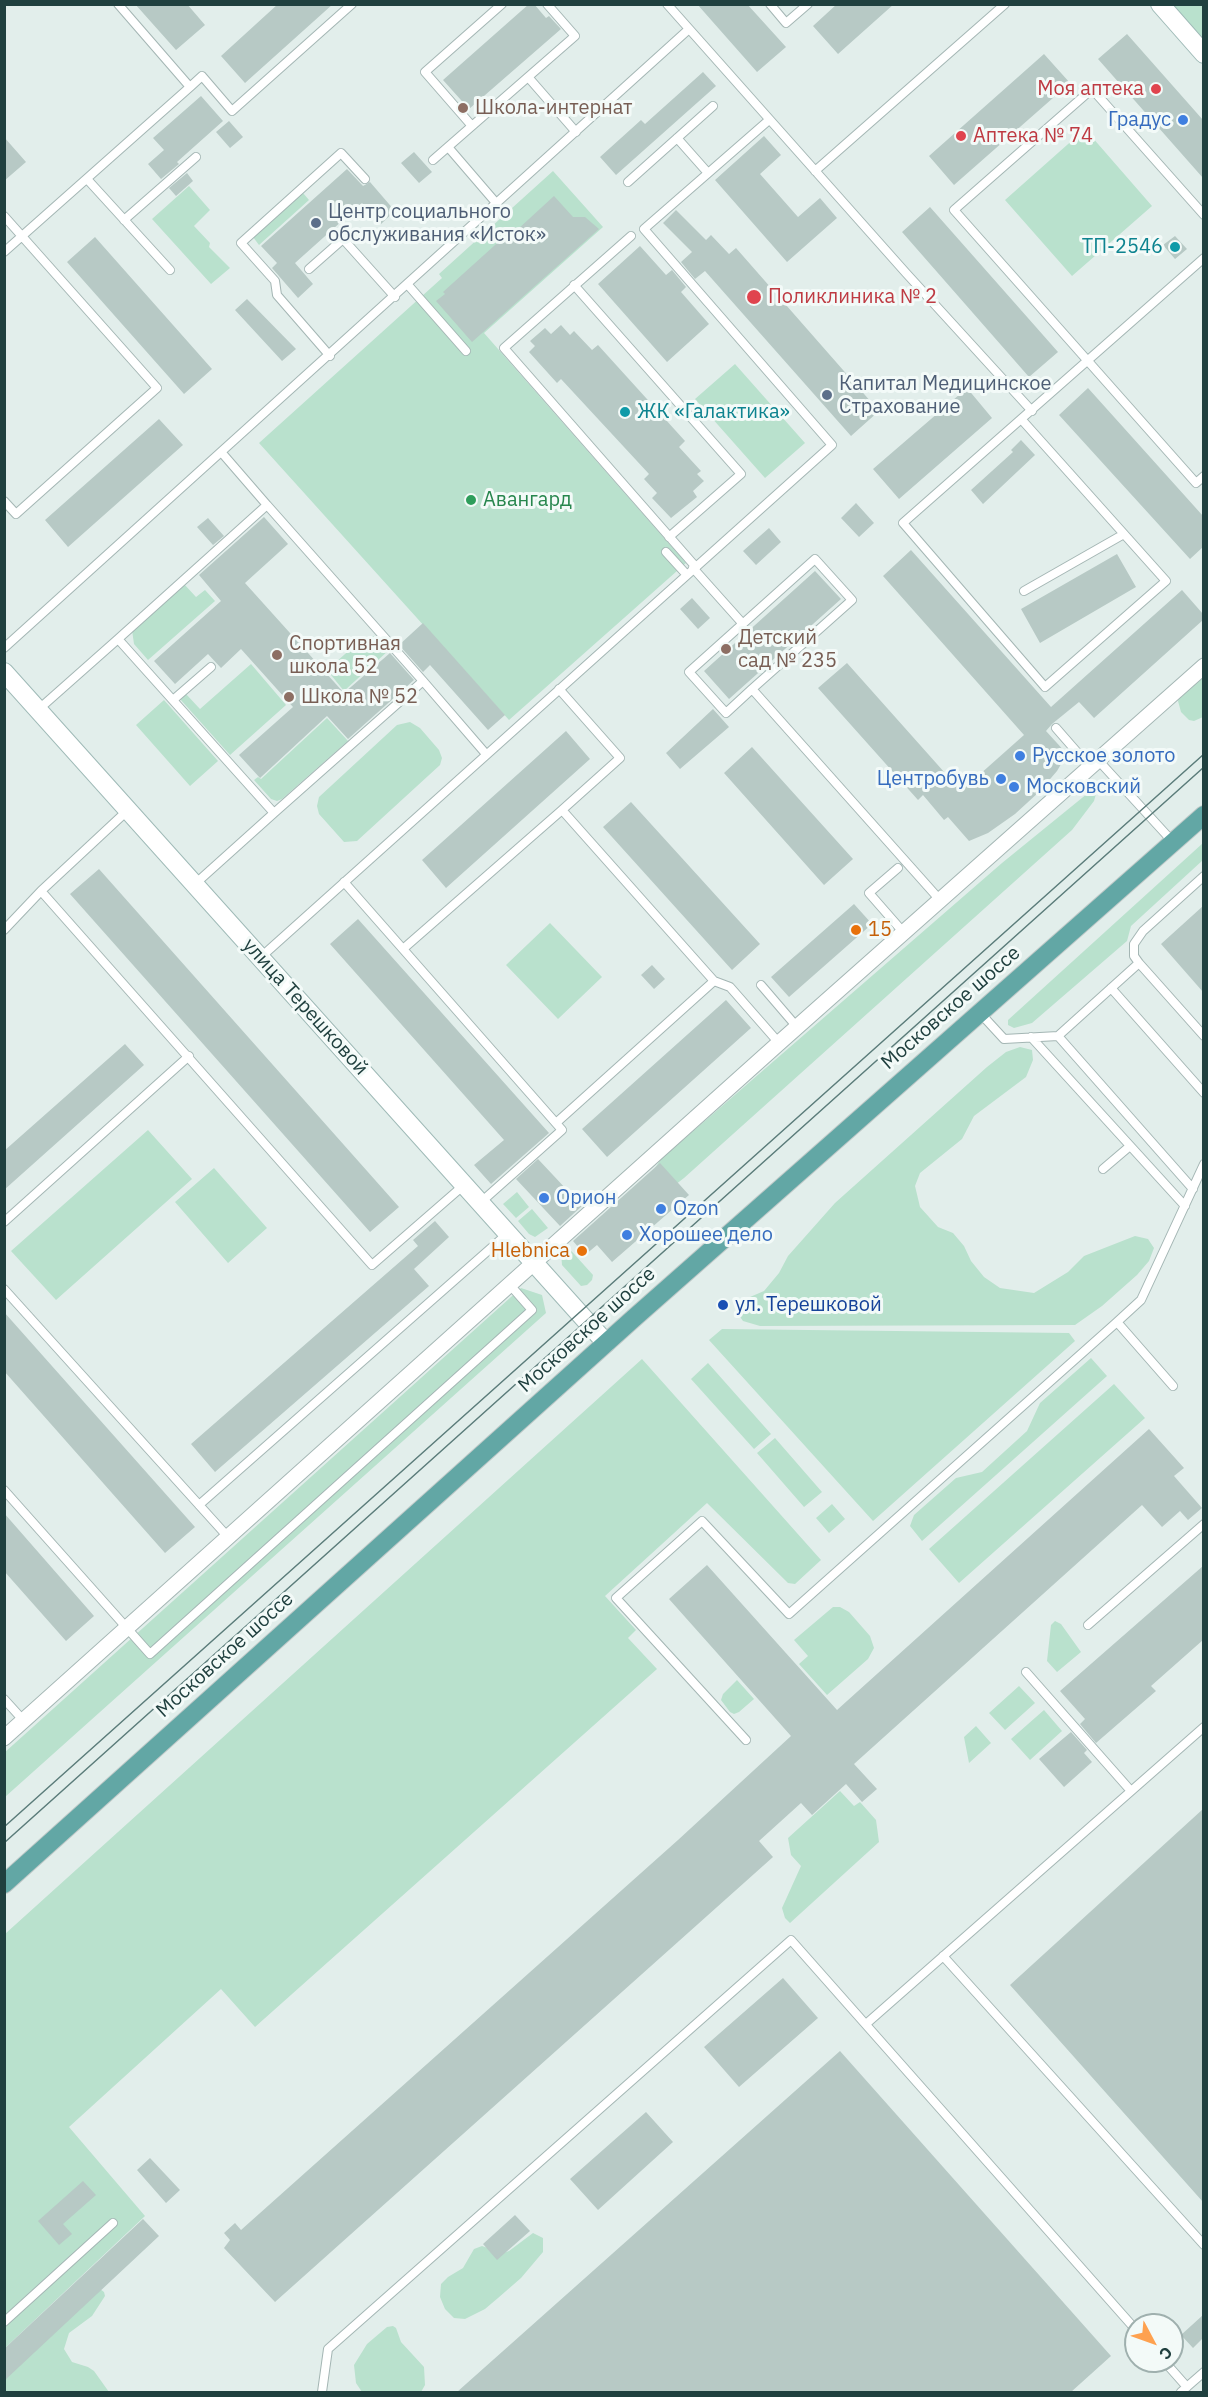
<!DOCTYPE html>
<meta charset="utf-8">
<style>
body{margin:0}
#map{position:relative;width:1208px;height:2397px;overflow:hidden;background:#e2eeeb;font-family:"IBM Plex Sans",sans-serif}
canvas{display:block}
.frame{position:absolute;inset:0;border:6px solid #20403f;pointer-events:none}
.north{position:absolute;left:1124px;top:2313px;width:60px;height:60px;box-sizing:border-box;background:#f3faf8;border:2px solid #9fb0ae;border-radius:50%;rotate:131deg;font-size:16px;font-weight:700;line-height:24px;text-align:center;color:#20403f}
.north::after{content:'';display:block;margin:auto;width:21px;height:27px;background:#fea14f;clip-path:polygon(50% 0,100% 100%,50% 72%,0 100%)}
</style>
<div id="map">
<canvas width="1208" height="2397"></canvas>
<div class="frame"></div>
<div class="north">С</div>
</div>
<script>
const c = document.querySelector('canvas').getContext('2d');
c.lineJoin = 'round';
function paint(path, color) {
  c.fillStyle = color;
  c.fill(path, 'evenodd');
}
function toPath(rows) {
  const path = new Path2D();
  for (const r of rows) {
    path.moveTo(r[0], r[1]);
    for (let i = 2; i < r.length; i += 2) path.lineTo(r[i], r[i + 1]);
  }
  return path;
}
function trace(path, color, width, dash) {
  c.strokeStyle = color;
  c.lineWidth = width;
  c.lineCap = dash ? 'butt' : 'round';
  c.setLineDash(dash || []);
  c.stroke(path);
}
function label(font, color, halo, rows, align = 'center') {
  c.font = font + ' "IBM Plex Sans",sans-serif';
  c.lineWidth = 6;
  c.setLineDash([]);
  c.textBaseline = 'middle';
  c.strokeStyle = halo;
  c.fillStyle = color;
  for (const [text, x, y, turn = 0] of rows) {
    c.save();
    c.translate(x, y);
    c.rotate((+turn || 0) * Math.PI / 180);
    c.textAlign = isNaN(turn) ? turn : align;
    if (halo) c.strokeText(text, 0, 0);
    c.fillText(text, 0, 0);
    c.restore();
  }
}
paint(toPath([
 [1172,5,1203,5,1203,40],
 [1085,129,1152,206,1072,276,1005,200],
 [553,171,603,227,484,333,686,563,509,720,259,443,442,278,439,274],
 [189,186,210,210,194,226,210,243,209,247,230,268,211,284,152,219],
 [303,193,309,200,259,245,253,237],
 [735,364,805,443,765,478,695,399],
 [184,584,196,597,205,590,215,601,148,660,134,644,132,630],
 [373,636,379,640,389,650,344,691,327,670,362,639],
 [251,664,286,705,230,755,180,699,186,694,200,709],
 [1203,674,1203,717,1194,721,1189,720,1181,712,1178,701,1180,694],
 [164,700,218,761,190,786,136,725],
 [327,718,348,741,282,799,277,801,271,799,254,780,258,777,261,779],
 [410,722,420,728,439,750,442,758,440,765,357,841,344,842,319,814,317,806,319,797,397,725],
 [1093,789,1096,794,1094,801,1072,830,684,1178,675,1185,653,1171,661,1159,1002,863],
 [1203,843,1203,860,1131,926,1127,941,1032,1023,1014,1028,1008,1025,1008,1020],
 [550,923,602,977,558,1019,506,965],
 [1020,1047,1032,1050,1033,1060,1026,1077,974,1116,962,1139,920,1173,915,1186,920,1207,938,1227,953,1233,964,1246,971,1261,984,1277,1000,1288,1034,1293,1068,1272,1084,1256,1135,1236,1148,1239,1154,1248,1149,1261,1137,1275,1102,1306,1075,1325,760,1326,743,1321,738,1314,741,1305,750,1297,764,1291,779,1273,788,1256,835,1203,987,1067,1006,1052],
 [148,1130,192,1179,56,1300,11,1251],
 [214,1168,267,1228,228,1263,175,1202],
 [517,1192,529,1207,516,1218,503,1204],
 [532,1209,548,1228,535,1237,529,1234,518,1221],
 [566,1245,593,1275,592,1280,587,1285,581,1286,562,1265,561,1253],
 [521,1288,542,1295,546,1313,5,1797,4,1753],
 [722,1329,1069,1333,1075,1341,873,1521,709,1340],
 [1091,1358,1107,1376,922,1541,910,1526,914,1515,956,1478,982,1472,1027,1431,1040,1403],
 [642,1359,821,1560,795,1584,788,1583,707,1503,605,1596,636,1630,628,1638,657,1669,255,2027,221,1989,69,2127,145,2216,5,2348,5,1934],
 [708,1363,771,1434,754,1449,691,1379],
 [1114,1384,1145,1418,959,1583,929,1549],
 [775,1438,822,1492,804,1507,757,1453],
 [832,1504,845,1519,829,1533,816,1518],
 [833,1607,840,1607,849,1612,870,1636,874,1648,868,1659,827,1695,799,1664,808,1656,794,1640],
 [1055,1621,1061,1624,1081,1652,1057,1672,1047,1661,1051,1625],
 [737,1680,754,1699,739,1712,734,1714,730,1712,721,1700,723,1694],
 [1019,1686,1035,1703,1005,1730,989,1713],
 [1044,1710,1062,1731,1030,1760,1011,1739],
 [976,1726,991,1743,969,1763,964,1737],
 [840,1791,854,1806,860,1802,876,1820,879,1842,790,1923,785,1918,782,1908,801,1866,791,1855,788,1838],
 [533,2233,543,2238,543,2252,521,2278,498,2298,485,2309,465,2319,454,2318,445,2309,440,2297,441,2284,448,2277,463,2268,474,2249,482,2246,503,2253,509,2251],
 [100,2289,104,2292,105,2296,92,2316,69,2333,64,2349,72,2362,88,2367,94,2371,109,2392,5,2392,4,2365],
 [393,2326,396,2328,401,2342,424,2367,425,2385,421,2392,362,2392,356,2383,354,2365,367,2344,387,2327]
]), '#b9e1cd');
paint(toPath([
 [135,4,187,4,205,25,176,50],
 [278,4,333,4,245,83,221,56],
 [529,4,534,4,546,18,549,16,561,29,469,109,443,80],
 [697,4,747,4,786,47,757,72],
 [837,4,894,4,838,54,813,26],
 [1127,34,1203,120,1203,178,1098,59],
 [1044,54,1070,83,954,185,929,156],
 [703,72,716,86,616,175,600,157,641,120,645,124],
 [201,96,223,121,177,162,179,164,161,179,148,164,164,150,153,138],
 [229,121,243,137,230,148,216,132],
 [764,136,781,155,760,174,798,217,820,198,837,218,787,262,715,180],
 [4,137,26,162,4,181],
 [414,152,432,172,419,183,401,163],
 [347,169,363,186,370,182,395,211,381,224,362,203,295,263,313,284,298,298,272,268,277,263,261,246],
 [187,173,193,181,176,196,169,188],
 [554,196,573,217,585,217,599,229,472,342,436,301,445,294,443,292,515,227,517,230],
 [930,207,1058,352,1029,377,902,232],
 [676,210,706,240,711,235,729,254,736,248,879,411,851,436,705,271,695,279,681,262,692,252,663,223],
 [1175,236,1187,249,1175,259,1163,245],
 [95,237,212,369,184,394,67,262],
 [640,246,666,275,672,270,686,287,681,292,709,324,667,362,598,284],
 [247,299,296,349,282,361,235,310],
 [561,325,570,335,574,331,592,350,598,345,685,441,679,447,701,471,697,474,704,481,693,491,697,497,671,518,652,498,657,493,644,479,649,474,561,379,557,383,529,352,535,346,530,341,545,328,551,334],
 [967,388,992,418,899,499,873,469],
 [1088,388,1203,516,1203,547,1190,559,1059,415],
 [159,419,183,445,68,547,45,520],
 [1021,440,1035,455,983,504,971,490,1013,452,1011,450],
 [856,503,874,523,859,537,841,518],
 [264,517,288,544,245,583,344,693,390,653,414,680,348,739,327,716,260,778,239,755,293,707,241,649,221,668,208,654,175,684,154,661,221,601,199,575],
 [208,518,224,536,213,545,197,527],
 [769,528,781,542,756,565,743,551],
 [911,550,1051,707,1182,590,1203,614,1203,620,1094,718,1079,702,1052,724,1046,731,1067,754,1057,771,1039,792,1015,814,988,833,969,841,948,817,944,820,923,795,918,800,818,688,847,663,961,791,1024,735,883,576],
 [1117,554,1136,587,1040,643,1021,609],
 [815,571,841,599,729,699,704,671],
 [692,598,710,618,698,629,680,609],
 [423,623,505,715,488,730,430,665,423,672,399,645],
 [713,709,729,727,680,769,666,753],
 [566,731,590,759,446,888,422,860],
 [752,747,853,859,824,885,724,773],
 [631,802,760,944,732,970,603,827],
 [99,869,399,1207,370,1232,70,894],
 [854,904,872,924,789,997,771,977],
 [1203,906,1203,992,1161,944],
 [358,919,549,1133,491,1184,474,1165,504,1140,330,944],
 [652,965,665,979,654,989,641,975],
 [726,1000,751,1028,607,1157,582,1129],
 [125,1044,144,1065,4,1190,4,1151],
 [538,1159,582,1206,560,1226,516,1179],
 [660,1163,689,1195,612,1262,597,1245,585,1255,573,1241],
 [435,1221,449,1237,414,1269,429,1286,215,1472,191,1444,418,1246,413,1240],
 [4,1312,195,1527,165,1553,4,1371],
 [1149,1429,1184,1468,1174,1476,1202,1508,1188,1520,1180,1511,1162,1527,1142,1505,854,1764,877,1789,862,1802,846,1784,812,1815,801,1803,759,1841,773,1857,275,2302,224,2248,230,2240,224,2233,235,2223,241,2230,678,1840,791,1736,669,1599,707,1565,837,1710],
 [4,1513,94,1616,66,1641,4,1571],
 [1203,1566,1203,1640,1151,1686,1156,1691,1096,1743,1080,1724,1085,1719,1060,1691],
 [1071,1732,1087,1750,1084,1753,1092,1762,1064,1787,1039,1759],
 [1203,1809,1203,2202,1010,1985],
 [783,1978,818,2018,739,2087,704,2047],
 [840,2051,1111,2356,1071,2392,457,2392],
 [646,2112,673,2142,598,2210,570,2179],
 [150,2158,180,2190,166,2203,137,2170],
 [83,2181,96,2195,63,2224,72,2234,59,2245,38,2221],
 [515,2215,530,2231,497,2260,483,2244],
 [143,2219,159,2236,4,2381,4,2349],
 [1203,2315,1203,2338,1193,2348,1181,2335]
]), '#b7c9c5');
const lane = toPath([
 [118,4,190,87,202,76,232,111,352,4],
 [667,4,906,273,1032,411],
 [770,4,786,23,808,4],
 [528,77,576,132],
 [472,126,425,72,502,4],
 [677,138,708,173],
 [448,147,497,204],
 [433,160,575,36,547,4],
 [815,171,1005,4],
 [87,179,170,270],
 [628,182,713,106],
 [1204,215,1092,89,954,210,1196,483,1204,476],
 [4,216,157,388,16,514,4,501],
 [124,220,196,157],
 [631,236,504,348,695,566],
 [4,252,190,87],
 [309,269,343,239,395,297],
 [408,285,466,351],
 [574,285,741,474,669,537],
 [330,356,277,295,275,281,241,243,341,153,365,179],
 [1022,420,1166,581,1045,687,903,523,1204,258],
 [222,453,267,505],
 [666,552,686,574],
 [693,568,743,624],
 [1024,591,1124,534],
 [4,648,689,29],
 [423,681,274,813,118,639,267,505,423,681,486,754],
 [559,689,620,758,562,810],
 [752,689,852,600,815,559,689,672,726,713,752,689,940,900],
 [173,700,211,667],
 [39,709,118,639],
 [1056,728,1090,767],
 [1098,760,1173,842],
 [898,868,869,893,904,933],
 [344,882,562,1130,480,1203],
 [195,884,274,813],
 [41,891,128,810],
 [4,930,41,891,372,1265,464,1185],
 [403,949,562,810,714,981,556,1123],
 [261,957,832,445,644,229,769,120],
 [1139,963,1134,956,1134,944,1143,931,1204,876],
 [714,981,730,987,779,1043],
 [761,985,797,1027],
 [1111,988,1204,1093],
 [981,1014,1004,1039,1058,1036,1139,963,1204,1036],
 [1058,1036,1193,1189],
 [1031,1037,1185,1206],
 [1103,1169,1130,1146],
 [4,1222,189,1056],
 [4,1289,228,1537],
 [1173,1386,1117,1322,1141,1300,1204,1164],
 [4,1490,150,1654,532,1310,510,1285],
 [199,1505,507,1234],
 [1088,1625,1204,1524],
 [1026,1672,1131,1791],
 [4,1699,24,1721],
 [746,1740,616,1598,702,1521,789,1614,1117,1322],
 [943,1956,1204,2245],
 [866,2024,1204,1727],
 [4,2322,113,2223],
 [1164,2361,1187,2387],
 [322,2392,328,2349,791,1940,1136,2330],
 [1181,2392,1204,2372]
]);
const street = toPath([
 [4,1738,779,1043,1204,666]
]);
const secondary = toPath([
 [1160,4,1204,54],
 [4,672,606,1343]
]);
const primary = toPath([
 [4,1884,634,1318,1204,815]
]);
trace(lane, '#a4b6b4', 10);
trace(street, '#a4b6b4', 17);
trace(secondary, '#9fbab7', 20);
trace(primary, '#c1cac9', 20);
trace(lane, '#fff', 8);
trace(street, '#fff', 15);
trace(secondary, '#fff', 18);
trace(primary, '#62a7a5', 18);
trace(toPath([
 [4,1827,1204,754],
 [4,1843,1204,767]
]), '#5b7c7a', 1.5);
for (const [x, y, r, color] of [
 [1156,89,6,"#e0444e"],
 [463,108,6,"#8d6e63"],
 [1183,120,6,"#3f7fe0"],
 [961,136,6,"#e0444e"],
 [316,223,6,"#5c6f8a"],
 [1175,247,6,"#0f9aa8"],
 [754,297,8,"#e0444e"],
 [827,395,6,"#5c6f8a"],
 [625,412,6,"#0f9aa8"],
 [471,500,6,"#2e9e5b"],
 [726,649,6,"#8d6e63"],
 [277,655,6,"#8d6e63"],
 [289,697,6,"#8d6e63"],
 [1020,756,6,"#3f7fe0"],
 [1001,779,6,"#3f7fe0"],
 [1014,787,6,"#3f7fe0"],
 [856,930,6,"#e8710a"],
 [544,1198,6,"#3f7fe0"],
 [661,1209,6,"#3f7fe0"],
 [627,1235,6,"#3f7fe0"],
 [582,1251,6,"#e8710a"],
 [723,1305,6,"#1a4fb4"]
]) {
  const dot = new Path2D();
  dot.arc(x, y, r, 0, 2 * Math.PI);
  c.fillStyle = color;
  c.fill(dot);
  trace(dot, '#f3faf8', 2);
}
label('20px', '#be3a42', '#f3faf8', [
 ["Моя аптека",1144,89,"right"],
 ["Аптека № 74",973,136],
 ["Поликлиника № 2",768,297]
], 'left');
label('20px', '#785e54', '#f3faf8', [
 ["Школа-интернат",475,108],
 ["Детский",738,638],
 ["сад № 235",738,661],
 ["Спортивная",289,644],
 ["школа 52",289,667],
 ["Школа № 52",301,697]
], 'left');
label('20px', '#366cbe', '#f3faf8', [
 ["Градус",1171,120,"right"],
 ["Русское золото",1032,756],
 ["Центробувь",989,779,"right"],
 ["Московский",1026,787],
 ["Орион",556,1198],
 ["Ozon",673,1209],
 ["Хорошее дело",639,1235]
], 'left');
label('20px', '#4e5e75', '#f3faf8', [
 ["Центр социального",328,212],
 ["обслуживания «Исток»",328,235],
 ["Капитал Медицинское",839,384],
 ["Страхование",839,407]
], 'left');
label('20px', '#0d838f', '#f3faf8', [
 ["ТП-2546",1163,247],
 ["ЖК «Галактика»",637,412,"left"]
], 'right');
label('20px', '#27864d', '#f3faf8', [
 ["Авангард",483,500]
], 'left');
label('20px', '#c56008', '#f3faf8', [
 ["15",868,930],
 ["Hlebnica",570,1251,"right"]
], 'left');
label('20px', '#20403f', '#f3faf8', [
 ["улица Терешковой",305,1007,48],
 ["Московское шоссе",951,1008,-41],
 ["Московское шоссе",587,1330,-42],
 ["Московское шоссе",225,1655,-42]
]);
label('20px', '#164399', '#f3faf8', [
 ["ул. Терешковой",735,1305]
], 'left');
</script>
